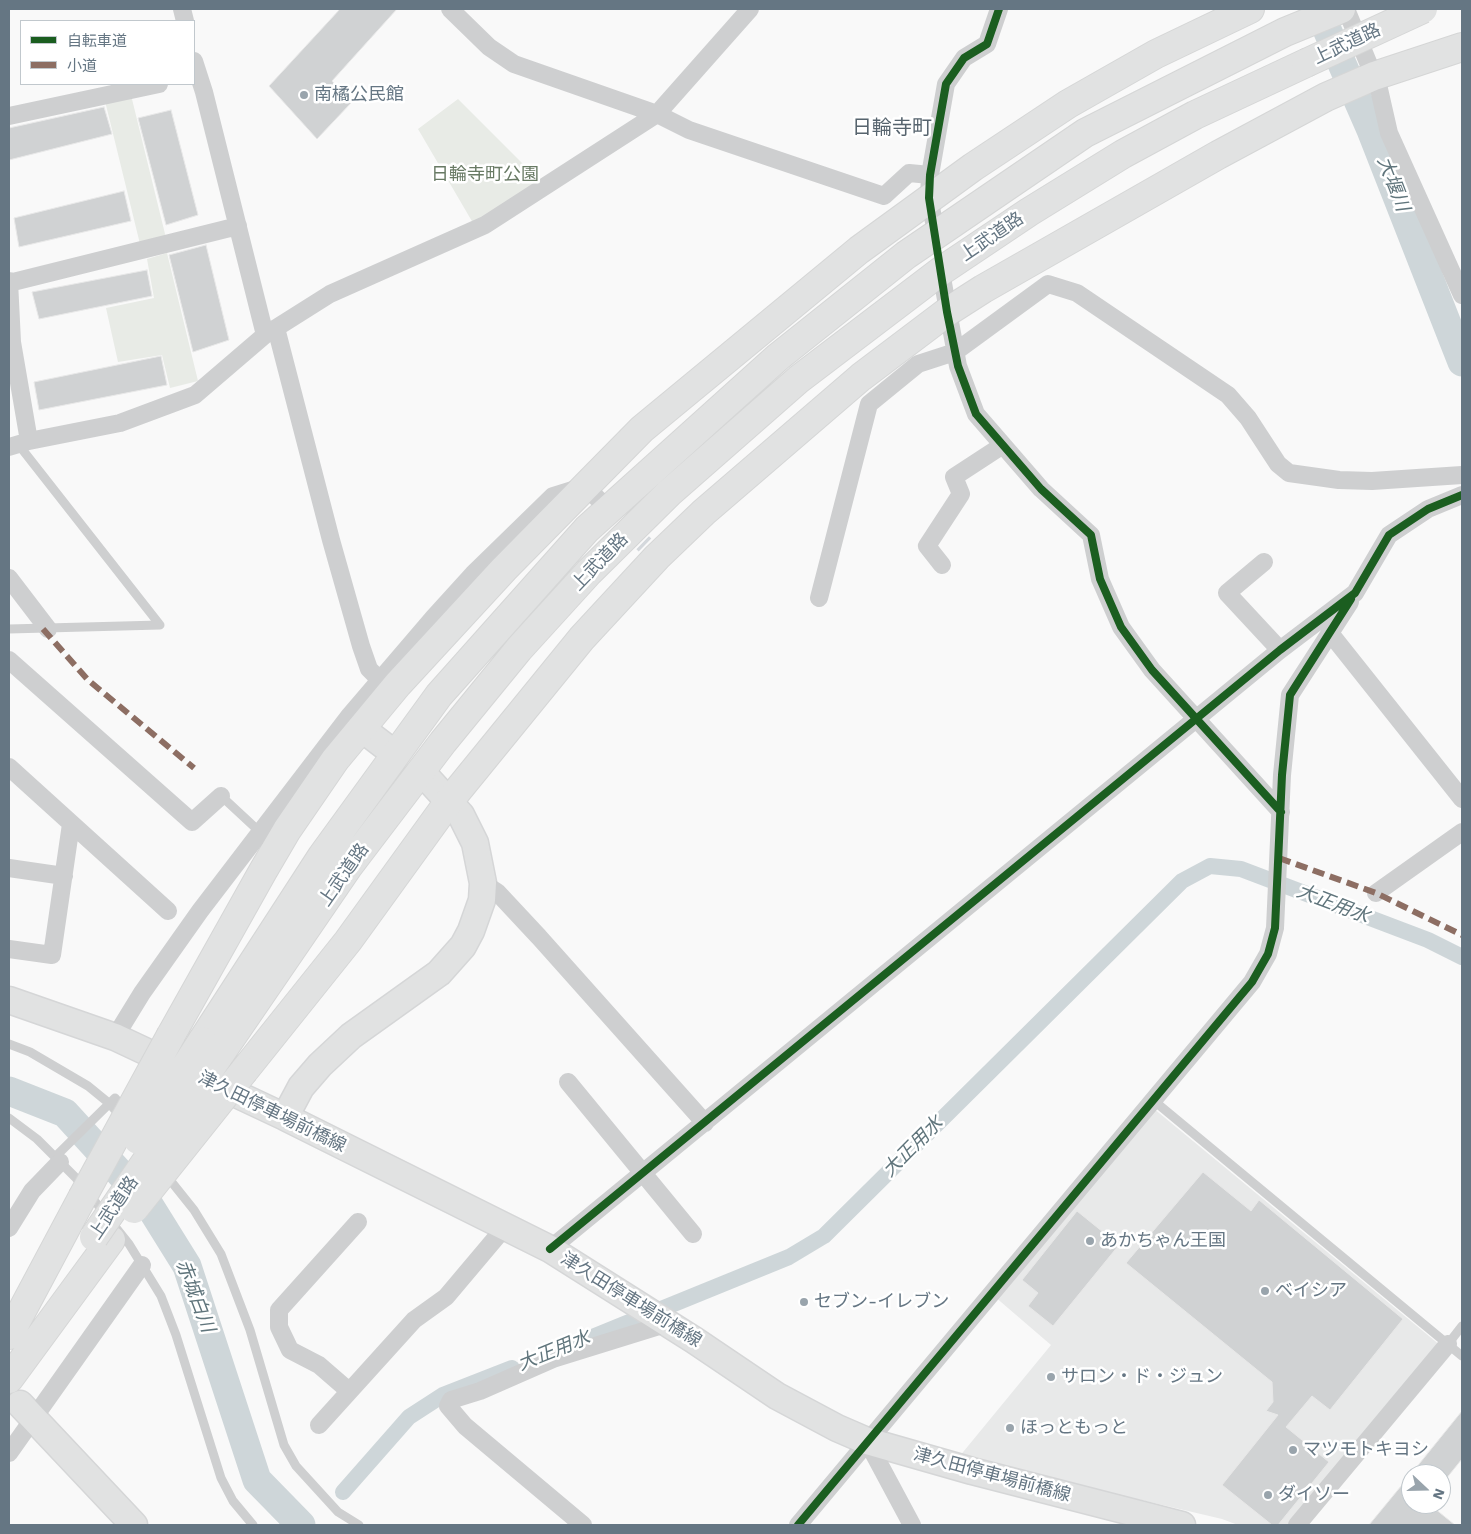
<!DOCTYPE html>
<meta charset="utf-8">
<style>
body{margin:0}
#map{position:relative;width:1471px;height:1534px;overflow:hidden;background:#f9f9f9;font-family:"Work Sans","Noto Sans JP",sans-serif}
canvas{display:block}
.frame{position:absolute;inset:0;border:10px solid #657683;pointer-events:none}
.legend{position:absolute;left:20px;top:20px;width:175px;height:65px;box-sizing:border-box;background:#fff;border:1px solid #c1c8cd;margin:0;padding:6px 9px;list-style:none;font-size:15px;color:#657683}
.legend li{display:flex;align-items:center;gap:10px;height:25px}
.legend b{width:25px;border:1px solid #c1c8cd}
.north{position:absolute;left:1401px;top:1464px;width:50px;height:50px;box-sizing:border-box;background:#fff;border:1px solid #c1c8cd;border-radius:50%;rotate:111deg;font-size:14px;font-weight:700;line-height:20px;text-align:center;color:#657683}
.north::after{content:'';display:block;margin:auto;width:18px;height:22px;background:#99a4ac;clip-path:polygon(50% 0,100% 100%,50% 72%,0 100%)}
</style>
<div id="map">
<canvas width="1471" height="1534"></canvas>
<div class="frame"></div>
<ul class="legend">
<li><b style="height:6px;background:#1b5e20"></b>自転車道</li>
<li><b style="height:6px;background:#8d6e63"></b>小道</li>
</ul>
<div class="north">N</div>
</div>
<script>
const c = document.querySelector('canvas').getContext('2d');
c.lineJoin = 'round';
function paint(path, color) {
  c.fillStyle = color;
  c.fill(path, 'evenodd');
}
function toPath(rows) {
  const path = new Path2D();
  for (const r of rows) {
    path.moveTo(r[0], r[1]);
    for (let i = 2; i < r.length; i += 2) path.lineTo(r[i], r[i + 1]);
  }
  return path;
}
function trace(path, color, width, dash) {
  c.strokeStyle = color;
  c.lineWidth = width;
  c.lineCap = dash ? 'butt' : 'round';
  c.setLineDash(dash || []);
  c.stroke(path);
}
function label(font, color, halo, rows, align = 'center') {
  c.font = font + ' "Work Sans","Noto Sans JP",sans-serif';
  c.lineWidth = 5;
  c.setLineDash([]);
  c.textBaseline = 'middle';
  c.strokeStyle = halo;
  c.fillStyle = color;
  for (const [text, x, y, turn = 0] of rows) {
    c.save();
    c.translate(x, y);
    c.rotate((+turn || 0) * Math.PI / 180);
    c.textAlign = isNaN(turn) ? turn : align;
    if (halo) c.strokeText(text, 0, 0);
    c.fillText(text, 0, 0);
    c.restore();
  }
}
paint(toPath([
 [1153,1108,1441,1346,1290,1525,1238,1525,1222,1519,959,1457,1051,1345,994,1296]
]), '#e8e9e9');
paint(toPath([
 [131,95,166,238,140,244,105,101],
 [458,99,540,181,473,223,418,129],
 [167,253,198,381,170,388,162,355,118,362,106,308,154,298,147,259]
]), '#e8ebe6');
trace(toPath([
 [568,1347,789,1257,824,1236,1182,881,1210,866,1241,869,1428,940,1462,957],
 [343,1492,409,1417,443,1395,512,1368]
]), '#ced6d9', 16);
trace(toPath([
 [1318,9,1371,130,1462,362],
 [9,1091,65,1113,149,1205,187,1266,257,1480,301,1525]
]), '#ced6d9', 29);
const building = toPath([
 [340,9,397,9,332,81,351,103,317,139,269,86,340,9],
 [104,107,112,134,9,160,9,128,104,107],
 [171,110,198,215,166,225,138,118,171,110],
 [124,191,131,221,19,247,14,218,124,191],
 [206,245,229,340,193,352,169,255,206,245],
 [147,270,152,296,39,319,32,292,147,270],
 [161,356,167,385,39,410,34,382,161,356],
 [1203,1172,1251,1211,1259,1200,1403,1319,1330,1410,1312,1396,1286,1427,1329,1462,1278,1525,1272,1525,1222,1485,1278,1415,1266,1411,1273,1402,1272,1382,1126,1263,1203,1172],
 [1077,1211,1119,1245,1053,1326,1028,1306,1038,1293,1022,1280,1077,1211],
 [1462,1411,1462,1459,1441,1485,1441,1474,1411,1474,1462,1411],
 [1411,1474,1411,1504,1429,1504,1455,1525,1369,1525,1411,1474]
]);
paint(building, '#d0d2d3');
trace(building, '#e8e8e8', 1);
trace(toPath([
 [604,505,645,545]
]), '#d4d8dc', 18, [18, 9]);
const secondary = toPath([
 [361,728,391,751],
 [9,1000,115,1037,285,1117,550,1249,694,1340,777,1396,837,1428,867,1441,972,1471,1182,1525],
 [285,1117,301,1087,320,1065,351,1036,439,973,463,946,471,931,482,900,483,883,475,843,461,815,429,780],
 [20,1404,134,1525]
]);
const highway = toPath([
 [171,1035,263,871,287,830,335,760,398,684,504,569,642,429,859,250,973,167,1068,104,1156,54,1250,9],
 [202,1041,322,856,439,695,587,529,778,357,906,255,1085,133,1285,32,1341,9],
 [218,1057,348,867,443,742,519,649,589,572,669,493,799,379,941,271,1029,212,1123,154,1195,115,1306,63],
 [244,1071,348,941,450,800,582,638,657,557,704,512,861,377,947,312,983,289,1218,155,1326,97,1374,76,1462,47],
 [9,1335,82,1198],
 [9,1379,111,1240]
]);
trace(secondary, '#d5d6d7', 29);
trace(highway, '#d5d6d6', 30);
trace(toPath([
 [18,444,160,625],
 [9,629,160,625],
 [219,794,261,833],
 [9,1044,30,1052,88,1086,110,1104,121,1117],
 [1153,1100,1462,1356],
 [9,1118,37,1139,75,1177,106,1215],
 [55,1157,115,1098,125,1110],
 [166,1175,194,1210,221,1254,250,1330,284,1445,296,1466,338,1512,359,1525],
 [117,1229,129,1244,161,1296,176,1335,221,1478,233,1501,253,1525],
 [1448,1344,1462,1326]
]), '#cecfd0', 9);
trace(toPath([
 [182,9,185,21],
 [450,9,489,47,514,64,657,114,689,130,884,196,909,173,930,175],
 [1346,9,1379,89,1389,133,1462,295],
 [194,61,204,92,265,335],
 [9,116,159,84],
 [936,232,929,198,930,175,946,84,964,58,987,44,999,9],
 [9,281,12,342,29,441],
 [9,283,238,226],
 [943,283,958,366,976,414,1041,489,1091,535,1100,579,1121,627,1152,670,1281,812],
 [276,328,331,540,361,646,369,669,379,679],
 [9,447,29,441,120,423,195,395,265,335,330,294,485,225,657,114,750,9],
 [1264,562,1227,593,1280,650],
 [942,565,927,546,961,494,954,477,1003,445],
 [9,578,48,629],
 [819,598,869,404,918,364,955,352,1048,284,1077,293,1228,395,1248,418,1278,464,1289,473,1339,480,1372,481,1462,475],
 [1330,633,1462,799],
 [9,660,192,822,221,796],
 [9,767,168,911],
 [9,868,64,876],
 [483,883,497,892,539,937,705,1123],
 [1376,893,1462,832],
 [9,949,52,955,71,824],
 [115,1037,142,993,200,911,350,715,433,618,473,574,553,496,585,486,604,505],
 [568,1082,693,1234],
 [9,1228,32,1191,60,1162],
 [550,1249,1280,650,1355,593,1389,535,1428,509,1462,495],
 [349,1391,319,1365,290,1350,279,1327,279,1310,358,1222],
 [319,1425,414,1320,446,1297,505,1227],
 [867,1441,912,1525],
 [9,1453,142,1265],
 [583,1525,465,1426,448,1406,451,1400,480,1391,553,1359,669,1323],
 [798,1525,1252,982,1268,954,1275,928,1282,775,1290,695,1350,602],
 [1297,1525,1448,1344]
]), '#cecfd0', 18);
trace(secondary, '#e1e2e2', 26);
trace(highway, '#e1e2e2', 28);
const highwayBridge = toPath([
 [1306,63,1423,9],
 [138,1140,202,1041],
 [82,1198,171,1035],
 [134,1209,244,1071],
 [94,1237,218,1057]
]);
trace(highwayBridge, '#d5d6d6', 30, []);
trace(highwayBridge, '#e1e2e2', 28);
trace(toPath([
 [43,629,88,680,194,768],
 [1279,858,1376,893,1462,935]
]), '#8d6e63', 6, [12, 6]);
trace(toPath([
 [999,9,987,44,964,58,946,84,930,175,929,198,947,312,958,366,976,414,1041,489,1091,535,1100,579,1121,627,1152,670,1281,812],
 [550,1249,1280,650,1355,593,1389,535,1428,509,1462,495],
 [798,1525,1252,982,1268,954,1275,928,1282,775,1290,695,1351,599]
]), '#1b5e20', 8);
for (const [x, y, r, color] of [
 [304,95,5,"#99a4ac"],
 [1090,1241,5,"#99a4ac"],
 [1265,1291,5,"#99a4ac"],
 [804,1302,5,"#99a4ac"],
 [1051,1377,5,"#99a4ac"],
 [1010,1428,5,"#99a4ac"],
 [1293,1450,5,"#99a4ac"],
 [1268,1495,5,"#99a4ac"]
]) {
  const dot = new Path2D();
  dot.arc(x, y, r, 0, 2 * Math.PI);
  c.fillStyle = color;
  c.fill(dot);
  trace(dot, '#fff', 2);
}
label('18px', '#657683', '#fff', [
 ["上武道路",1347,44,-25],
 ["上武道路",992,237,-34],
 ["上武道路",600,562,-46],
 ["上武道路",344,875,-55],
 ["津久田停車場前橋線",272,1112,26],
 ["上武道路",114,1208,-56],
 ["津久田停車場前橋線",631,1300,32],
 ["津久田停車場前橋線",992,1475,15]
]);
label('18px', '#657683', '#fff', [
 ["南橘公民館",314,95],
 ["あかちゃん王国",1100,1241],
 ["ベイシア",1275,1291],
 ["セブン-イレブン",814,1302],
 ["サロン・ド・ジュン",1061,1377],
 ["ほっともっと",1020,1428],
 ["マツモトキヨシ",1303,1450],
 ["ダイソー",1278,1495]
], 'left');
label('18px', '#687a64', '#fff', [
 ["日輪寺町公園",485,175]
]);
label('italic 19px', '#60757c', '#fff', [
 ["大堰川",1393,184,69],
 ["大正用水",1333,904,21],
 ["大正用水",913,1147,-45],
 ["赤城白川",195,1296,69],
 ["大正用水",554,1351,-22]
]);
label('20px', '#57646e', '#fff', [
 ["日輪寺町",892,128]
]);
</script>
